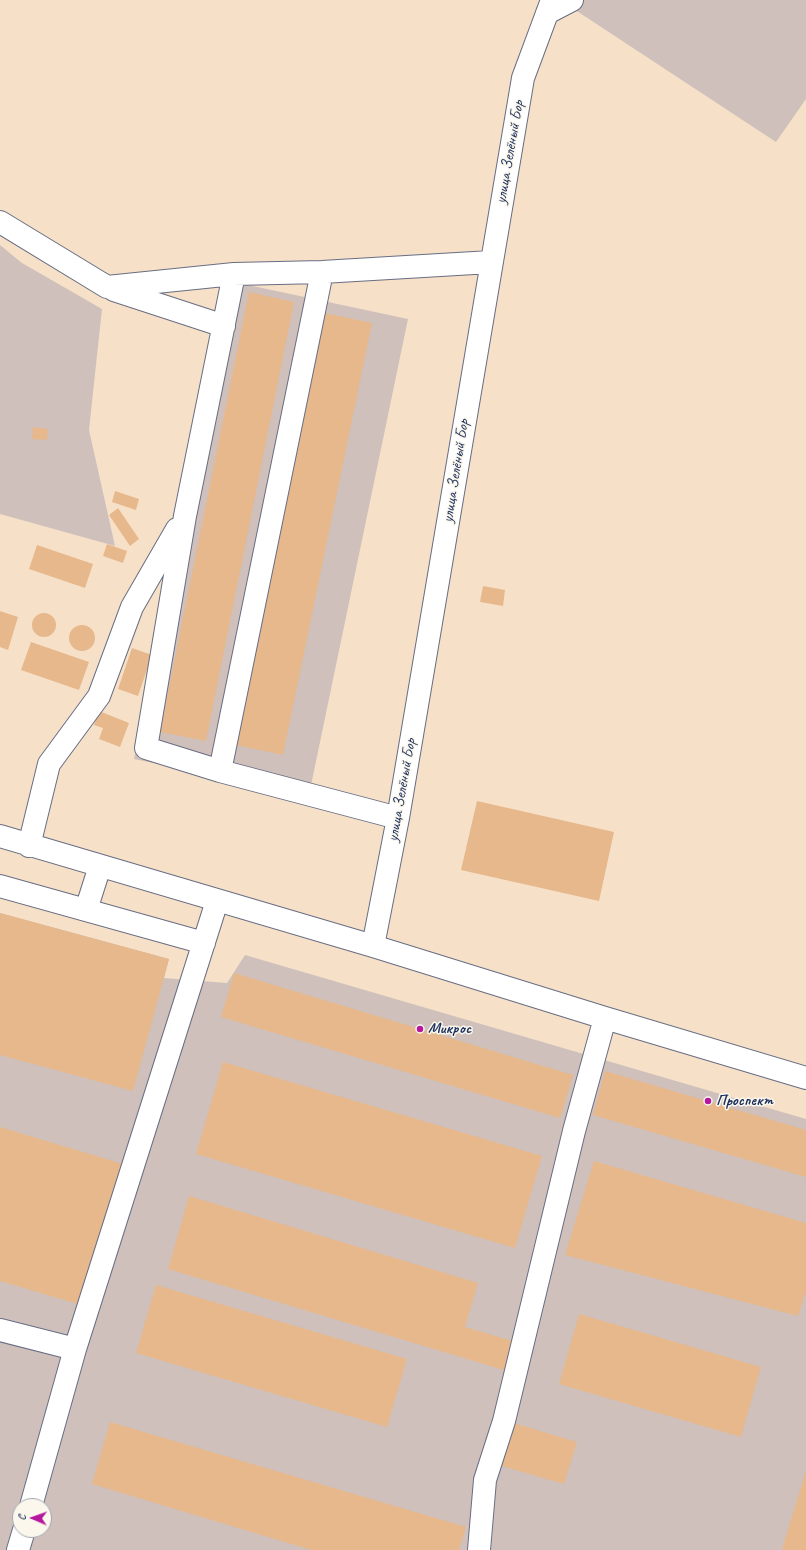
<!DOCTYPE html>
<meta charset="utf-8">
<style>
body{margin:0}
#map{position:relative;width:806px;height:1550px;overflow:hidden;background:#f6e1c8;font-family:Caveat,sans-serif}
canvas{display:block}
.north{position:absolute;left:12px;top:1498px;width:40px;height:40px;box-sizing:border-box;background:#fbf7ec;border:1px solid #a1a7b3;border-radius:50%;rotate:272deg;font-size:11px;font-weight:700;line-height:16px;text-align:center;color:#1b2f5e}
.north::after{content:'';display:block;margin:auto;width:14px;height:18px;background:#b5179e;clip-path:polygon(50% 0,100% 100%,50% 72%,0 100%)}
</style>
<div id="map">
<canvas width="806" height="1550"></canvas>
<div class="north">С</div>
</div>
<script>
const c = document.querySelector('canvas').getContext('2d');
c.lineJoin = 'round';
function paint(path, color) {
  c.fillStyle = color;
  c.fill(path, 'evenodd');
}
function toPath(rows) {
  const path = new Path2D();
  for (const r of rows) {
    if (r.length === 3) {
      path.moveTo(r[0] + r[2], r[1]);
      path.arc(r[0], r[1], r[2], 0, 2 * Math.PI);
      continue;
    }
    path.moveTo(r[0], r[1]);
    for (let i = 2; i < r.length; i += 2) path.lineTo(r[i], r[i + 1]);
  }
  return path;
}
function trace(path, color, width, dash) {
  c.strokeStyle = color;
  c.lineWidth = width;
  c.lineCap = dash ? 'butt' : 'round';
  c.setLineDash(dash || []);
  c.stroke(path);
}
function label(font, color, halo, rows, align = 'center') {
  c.font = font + ' Caveat,sans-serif';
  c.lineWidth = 3;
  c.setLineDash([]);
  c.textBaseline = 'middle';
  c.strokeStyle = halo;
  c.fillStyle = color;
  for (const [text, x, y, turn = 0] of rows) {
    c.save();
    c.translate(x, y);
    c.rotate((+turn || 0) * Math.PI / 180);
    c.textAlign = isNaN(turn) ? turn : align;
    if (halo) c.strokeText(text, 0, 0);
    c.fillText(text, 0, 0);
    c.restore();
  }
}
paint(toPath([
 [560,0,806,0,806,99,776,142],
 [0,245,22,263,102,309,89,430,115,546,0,514],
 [234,282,408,319,309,795,134,759],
 [0,913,169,959,164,978,227,983,245,955,806,1119,806,1550,0,1550],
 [20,1506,44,1506,44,1530,20,1530]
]), '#cfc0bb');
paint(toPath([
 [249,292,294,302,206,741,160,732],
 [325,313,372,323,283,755,236,745],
 [33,427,48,429,47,440,32,439],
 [115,491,139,499,136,510,112,502],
 [118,508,139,539,130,546,109,515],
 [107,544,127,551,123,563,103,556],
 [37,545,93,564,85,588,29,569],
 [483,586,505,590,503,606,480,602],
 [0,611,18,617,8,650,0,647],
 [44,625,12],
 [82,638,13],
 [31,642,89,662,79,690,21,670],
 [132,648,152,655,138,696,118,689],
 [99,711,129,723,120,747,99,739,103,728,94,725],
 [477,801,614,832,599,901,461,870],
 [0,913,169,959,133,1091,0,1055],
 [234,973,573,1075,560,1118,221,1017],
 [223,1062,542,1156,515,1248,196,1154],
 [605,1071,806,1130,806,1177,593,1115],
 [0,1127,123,1164,81,1305,0,1281],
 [594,1161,806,1223,806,1291,798,1316,565,1255],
 [189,1196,478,1283,465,1327,516,1342,507,1371,168,1269],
 [156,1285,407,1359,387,1427,136,1353],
 [579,1314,761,1367,741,1437,559,1384],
 [110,1422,466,1527,459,1550,311,1550,92,1484],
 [510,1422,577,1442,564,1484,498,1465],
 [806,1471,806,1550,787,1550,782,1549]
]), '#e6b88c');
const minor = toPath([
 [547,13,572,0],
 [0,222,107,287,234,274,322,272,491,262],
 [234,274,185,516,146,748,220,771,398,818],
 [114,290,224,326],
 [220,771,322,272],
 [0,836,373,946,605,1018,806,1078],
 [29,846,49,764,99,696,132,607,177,529],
 [0,886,204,943],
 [86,910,100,866],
 [373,946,398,818,523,78,552,0],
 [0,1330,75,1349],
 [31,1506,75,1349,217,901],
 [18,1550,24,1530],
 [479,1550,485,1480,504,1421,574,1131,605,1018]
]);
trace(minor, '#686d83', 24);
trace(minor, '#fff', 22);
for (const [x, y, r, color] of [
 [420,1029,4,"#b5179e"],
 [708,1101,4,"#b5179e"]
]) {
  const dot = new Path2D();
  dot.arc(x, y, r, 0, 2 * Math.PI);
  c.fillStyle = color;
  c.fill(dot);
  trace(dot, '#fbf7ec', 1.5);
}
label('16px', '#1b2f5e', '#fbf7ec', [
 ["улица Зелёный Бор",510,152,-80],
 ["улица Зелёный Бор",456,471,-81],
 ["улица Зелёный Бор",402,790,-80]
]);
label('bold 16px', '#1b2f5e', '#fbf7ec', [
 ["Микрос",428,1029],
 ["Проспект",716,1101]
], 'left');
</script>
